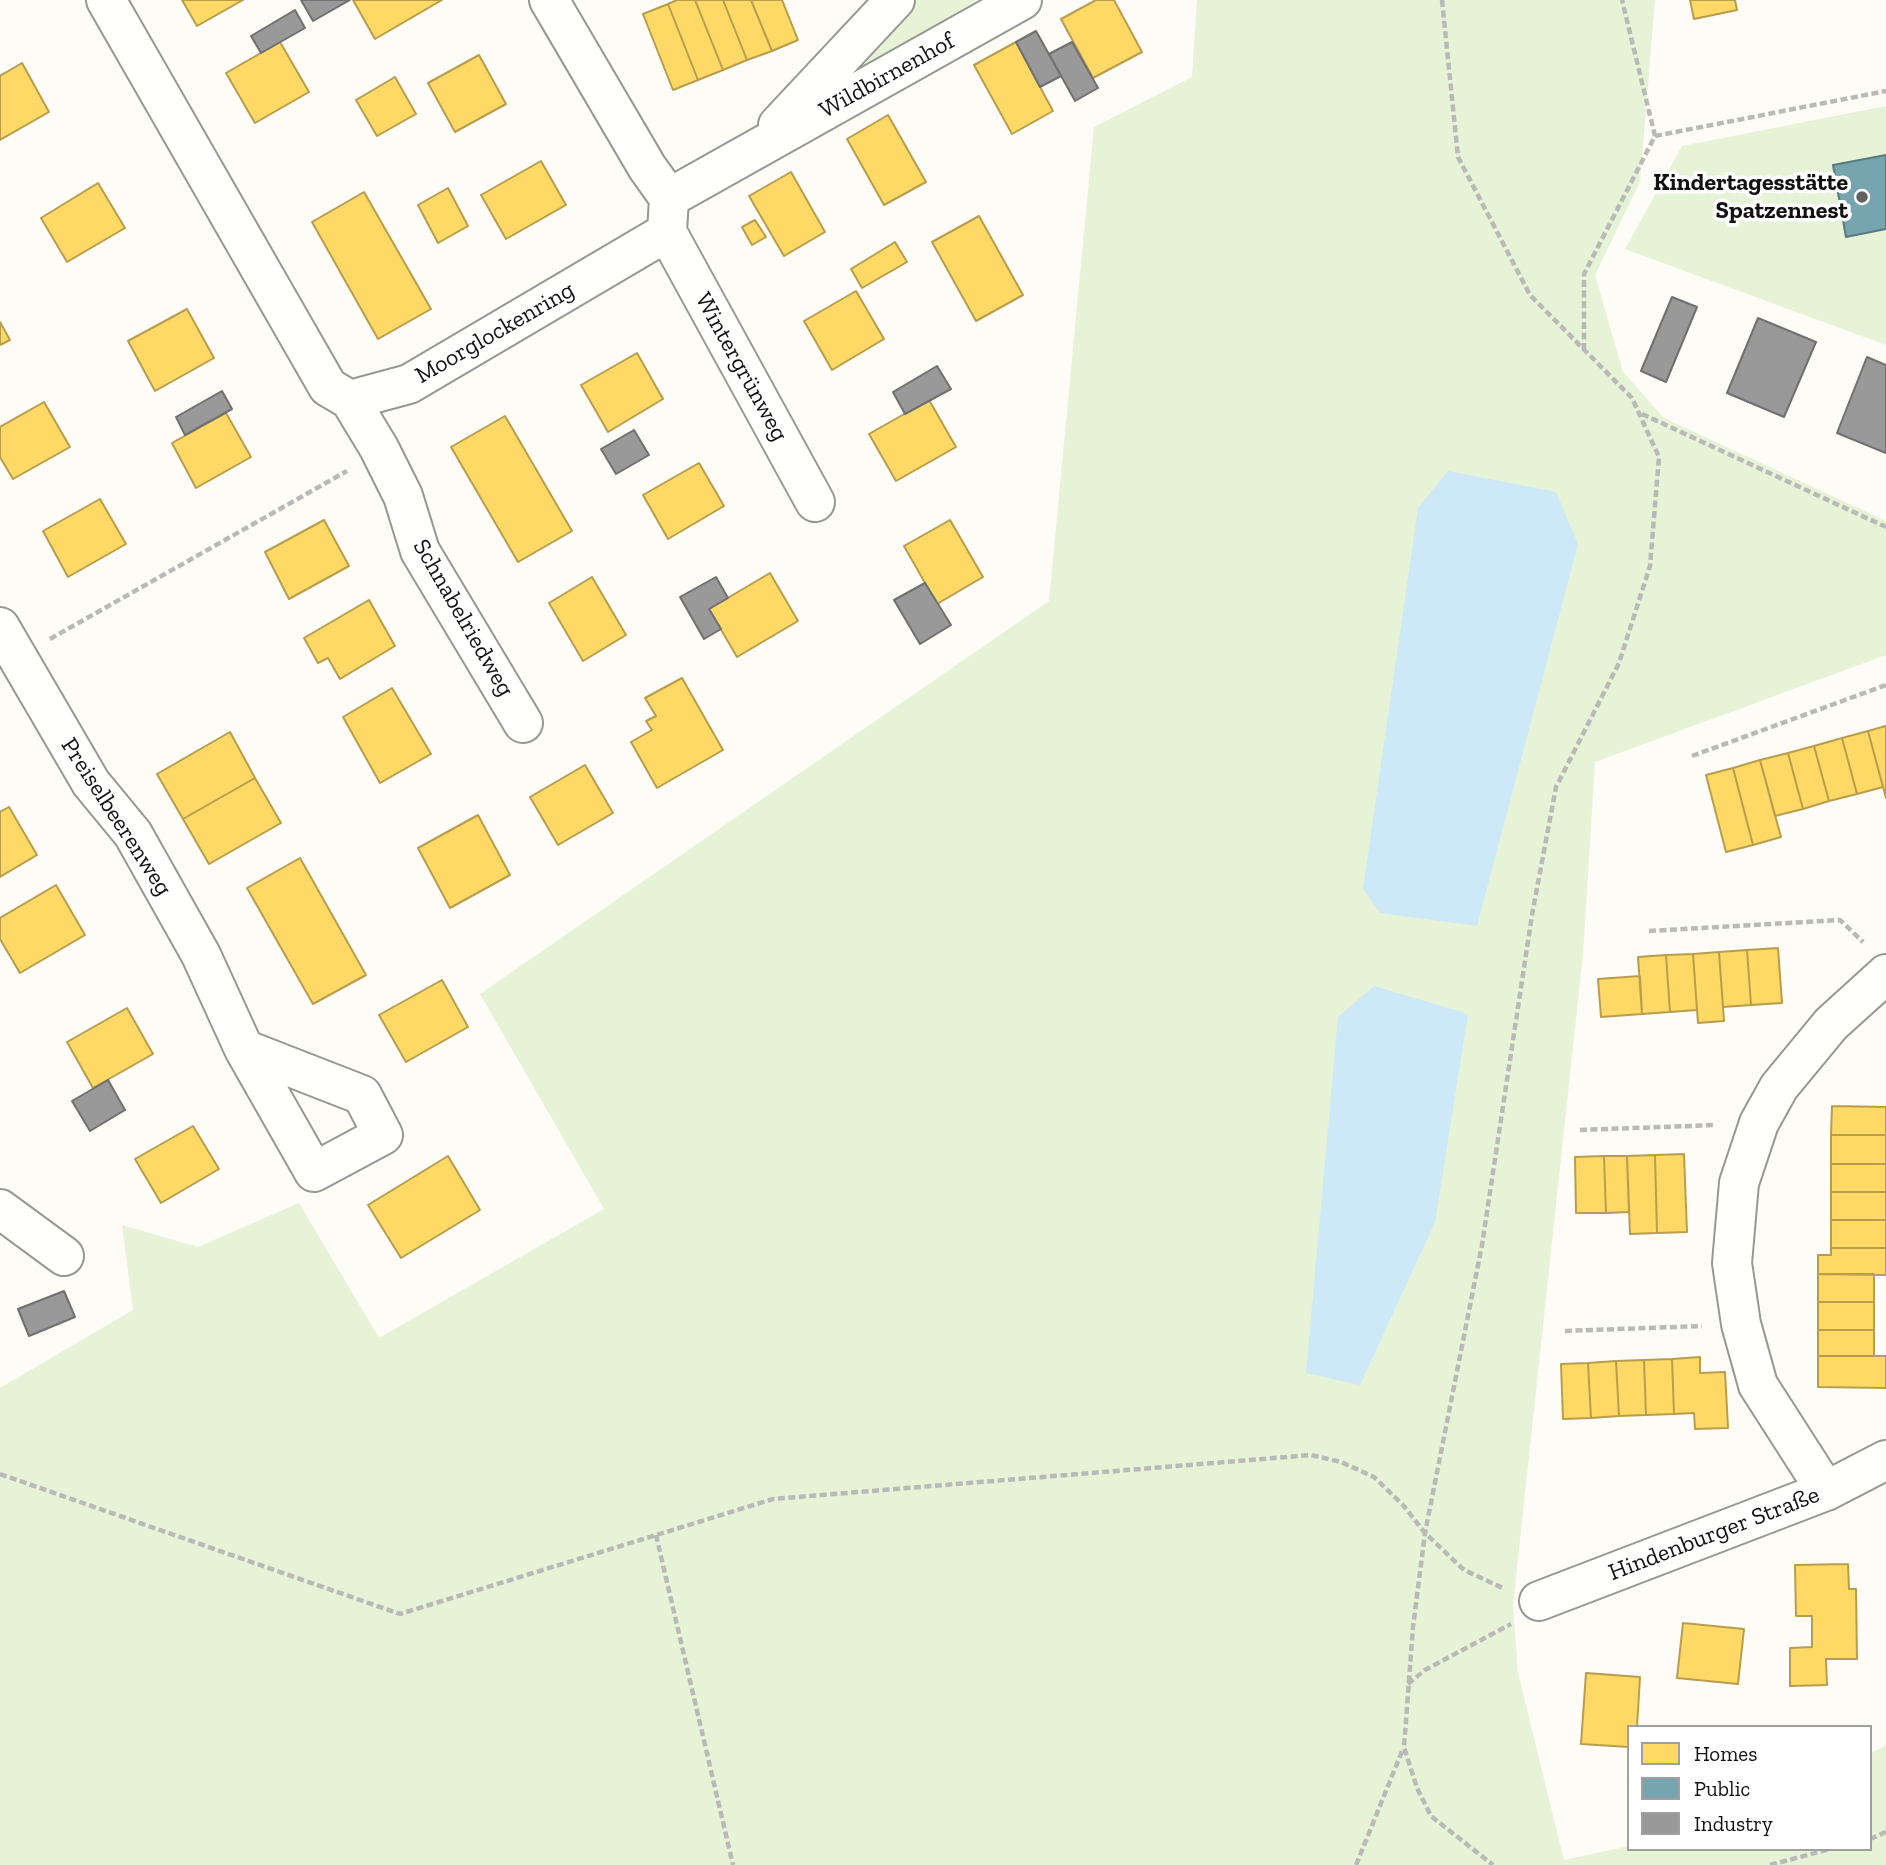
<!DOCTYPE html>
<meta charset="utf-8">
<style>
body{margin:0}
#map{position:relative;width:1886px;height:1865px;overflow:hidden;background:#fdfcf7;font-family:"Zilla Slab",serif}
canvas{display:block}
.legend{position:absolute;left:1627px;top:1725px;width:245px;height:126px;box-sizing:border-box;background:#fff;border:2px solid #a0a0a0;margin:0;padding:9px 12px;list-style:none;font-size:21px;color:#111}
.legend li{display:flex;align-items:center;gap:14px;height:35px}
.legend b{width:35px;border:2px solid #a0a0a0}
</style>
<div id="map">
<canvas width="1886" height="1865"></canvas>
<ul class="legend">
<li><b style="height:19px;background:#ffd966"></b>Homes</li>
<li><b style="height:19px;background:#76a5af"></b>Public</li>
<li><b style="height:19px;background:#999"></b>Industry</li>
</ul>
</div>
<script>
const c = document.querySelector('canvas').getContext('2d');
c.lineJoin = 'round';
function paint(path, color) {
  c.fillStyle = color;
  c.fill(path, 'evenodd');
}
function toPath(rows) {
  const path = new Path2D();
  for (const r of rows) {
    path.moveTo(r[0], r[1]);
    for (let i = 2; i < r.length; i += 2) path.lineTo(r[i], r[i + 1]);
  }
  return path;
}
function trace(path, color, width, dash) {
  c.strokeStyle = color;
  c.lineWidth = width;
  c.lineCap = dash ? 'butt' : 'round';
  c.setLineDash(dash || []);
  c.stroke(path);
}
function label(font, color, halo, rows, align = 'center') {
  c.font = font + ' "Zilla Slab",serif';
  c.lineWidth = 7;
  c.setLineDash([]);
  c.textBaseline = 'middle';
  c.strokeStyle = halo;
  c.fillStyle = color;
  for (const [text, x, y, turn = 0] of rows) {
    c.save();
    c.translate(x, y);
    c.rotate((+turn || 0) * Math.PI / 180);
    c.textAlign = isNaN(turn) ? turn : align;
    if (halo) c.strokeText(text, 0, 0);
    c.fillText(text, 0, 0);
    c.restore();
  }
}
paint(toPath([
 [912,0,978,0,867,64,872,77,838,75],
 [1197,0,1655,0,1640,182,1595,275,1623,372,1664,418,1886,521,1886,655,1595,762,1583,954,1513,1605,1518,1673,1564,1860,1629,1846,1629,1849,1870,1849,1870,1754,1886,1745,1886,1865,0,1865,0,1388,133,1310,122,1225,198,1247,299,1203,379,1338,604,1209,480,994,1049,601,1094,127,1192,77],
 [1886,106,1886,345,1625,249,1682,146]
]), '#e7f3d7');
paint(toPath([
 [1448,471,1556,492,1578,544,1477,926,1380,913,1363,889,1418,508],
 [1374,986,1468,1014,1435,1222,1360,1385,1306,1373,1338,1017]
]), '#cde8f7');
const homes = toPath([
 [182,0,243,0,197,26,182,0],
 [353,0,442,0,375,39,353,0],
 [677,0,695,0,723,70,698,80,668,4,677,0],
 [695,0,723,0,747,60,723,70,695,0],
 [723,0,751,0,772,51,747,60,723,0],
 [751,0,782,0,798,40,772,51,751,0],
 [1096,0,1114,0,1142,52,1093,78,1061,19,1096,0],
 [1690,0,1735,0,1737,10,1694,19,1690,0],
 [668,4,698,80,673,90,643,14,668,4],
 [280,42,309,92,255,123,226,73,280,42],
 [1016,42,1053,111,1012,134,974,65,1016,42],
 [479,55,506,104,455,132,428,83,479,55],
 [22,63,49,112,0,140,0,76,22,63],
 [395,77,416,114,377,136,356,100,395,77],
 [888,115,926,182,884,205,847,139,888,115],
 [541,161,566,205,506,239,481,195,541,161],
 [791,172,825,232,784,256,749,196,791,172],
 [98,183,125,228,67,262,41,218,98,183],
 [448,188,468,226,438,243,418,205,448,188],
 [364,192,431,309,378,339,312,222,364,192],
 [979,216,1023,295,976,321,932,242,979,216],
 [755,220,766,237,752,245,742,227,755,220],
 [895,242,907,262,862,288,851,269,895,242],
 [856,291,884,339,832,370,804,321,856,291],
 [187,309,214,358,155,391,128,341,187,309],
 [0,322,10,340,0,345,0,322],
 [637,353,663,399,608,432,581,385,637,353],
 [929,400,956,447,896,481,869,434,929,400],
 [44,402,70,447,13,479,0,457,0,427,44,402],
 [226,413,251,457,196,488,172,443,226,413],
 [505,416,572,531,518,562,451,447,505,416],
 [699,463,724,506,668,539,643,495,699,463],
 [100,499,126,544,68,577,43,531,100,499],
 [324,520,349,566,289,599,265,552,324,520],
 [950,520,983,577,937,604,904,546,950,520],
 [770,573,798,621,737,657,709,609,770,573],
 [592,577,626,635,583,661,549,603,592,577],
 [369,600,395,646,340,679,328,658,318,663,304,638,369,600],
 [682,678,723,750,657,788,631,742,652,730,646,721,656,716,645,698,682,678],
 [392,688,431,754,380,783,343,717,392,688],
 [1886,726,1886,798,1868,731,1886,726],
 [1868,731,1883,787,1857,794,1842,738,1868,731],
 [230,732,255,778,183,819,157,774,230,732],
 [1842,738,1857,794,1829,801,1814,746,1842,738],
 [1814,746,1829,801,1803,809,1788,753,1814,746],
 [1788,753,1803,809,1775,816,1760,760,1788,753],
 [1760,760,1781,837,1753,845,1733,768,1760,760],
 [585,765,613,813,558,845,530,797,585,765],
 [1733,768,1753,845,1726,852,1706,775,1733,768],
 [255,778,281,823,209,864,183,819,255,778],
 [9,807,37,855,0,877,0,812,9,807],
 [478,815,510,875,450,908,418,848,478,815],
 [300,858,366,975,313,1004,247,888,300,858],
 [56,885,85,935,20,973,0,939,0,918,56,885],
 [1778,948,1782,1003,1751,1005,1747,950,1778,948],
 [1747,950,1751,1005,1723,1007,1719,952,1747,950],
 [1719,952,1724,1021,1698,1023,1693,954,1719,952],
 [1693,954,1697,1010,1670,1012,1666,955,1693,954],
 [1666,955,1670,1012,1642,1014,1638,957,1666,955],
 [1640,976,1642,1014,1601,1017,1598,979,1640,976],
 [442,980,468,1027,406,1062,379,1015,442,980],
 [127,1008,153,1054,93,1088,67,1042,127,1008],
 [1832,1106,1886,1107,1886,1135,1831,1135,1832,1106],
 [193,1126,219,1169,161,1203,135,1159,193,1126],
 [1831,1135,1886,1135,1886,1164,1831,1164,1831,1135],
 [1684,1154,1687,1232,1657,1233,1655,1155,1684,1154],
 [1655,1155,1657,1233,1630,1234,1627,1156,1655,1155],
 [448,1156,480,1210,401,1258,368,1205,448,1156],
 [1604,1156,1627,1156,1629,1212,1606,1213,1604,1156],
 [1604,1156,1606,1213,1576,1213,1575,1157,1604,1156],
 [1831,1164,1886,1164,1886,1192,1831,1192,1831,1164],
 [1831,1192,1886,1192,1886,1220,1831,1220,1831,1192],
 [1831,1220,1886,1220,1886,1248,1831,1248,1831,1220],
 [1831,1248,1886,1248,1886,1275,1818,1274,1818,1255,1831,1255,1831,1248],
 [1818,1274,1874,1274,1874,1302,1818,1302,1818,1274],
 [1818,1302,1874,1302,1874,1330,1818,1330,1818,1302],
 [1818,1330,1874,1330,1874,1356,1818,1356,1818,1330],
 [1818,1356,1886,1356,1886,1388,1818,1387,1818,1356],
 [1700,1357,1700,1373,1725,1372,1728,1428,1695,1429,1694,1413,1674,1414,1672,1359,1700,1357],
 [1672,1359,1674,1414,1646,1415,1644,1360,1672,1359],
 [1644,1360,1646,1415,1619,1416,1616,1361,1644,1360],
 [1616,1361,1619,1416,1591,1418,1588,1363,1616,1361],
 [1588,1363,1591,1418,1563,1419,1561,1364,1588,1363],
 [1848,1564,1849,1589,1856,1589,1857,1659,1826,1659,1827,1685,1790,1686,1790,1648,1812,1647,1812,1616,1796,1616,1795,1565,1848,1564],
 [1683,1623,1744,1629,1738,1684,1677,1678,1683,1623],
 [1586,1673,1640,1677,1637,1727,1629,1727,1629,1747,1581,1744,1586,1673]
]);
paint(homes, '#ffd966');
trace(homes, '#b89d4c', 2);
const public = toPath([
 [1886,155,1886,229,1846,237,1833,165,1886,155]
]);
paint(public, '#76a5af');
trace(public, '#587980', 2);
const industry = toPath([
 [301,0,350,0,313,21,301,0],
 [295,10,305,28,261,53,251,36,295,10],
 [1036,31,1061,76,1040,87,1016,42,1036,31],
 [1072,42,1098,88,1075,101,1049,54,1072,42],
 [1672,297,1697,307,1666,382,1641,371,1672,297],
 [1758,318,1816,342,1784,417,1727,393,1758,318],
 [1867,357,1886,365,1886,453,1837,433,1867,357],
 [937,366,951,389,905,414,893,392,937,366],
 [222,391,232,409,185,435,176,417,222,391],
 [634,430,649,455,616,474,601,449,634,430],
 [716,577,728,598,709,609,721,629,704,639,680,597,716,577],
 [925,583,951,625,920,644,894,600,925,583],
 [108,1080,125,1110,90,1131,72,1101,108,1080],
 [64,1291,75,1317,29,1336,18,1309,64,1291]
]);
paint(industry, '#999');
trace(industry, '#707070', 2);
const minor = toPath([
 [106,0,328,387,350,400,409,384,667,232,669,198,647,167,549,0],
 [778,125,895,0],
 [669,198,1022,0],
 [667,232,815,502],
 [350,400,379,448,403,496,420,551,523,723],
 [0,627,91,783,133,834,201,955,244,1049,314,1172,383,1135,362,1095,244,1049],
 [0,1209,64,1256],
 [1826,1491,1758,1385,1741,1324,1732,1263,1739,1183,1759,1123,1779,1087,1831,1024,1886,974],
 [1539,1601,1826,1491,1886,1460]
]);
trace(minor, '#979795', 42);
trace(toPath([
 [1442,0,1458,157,1530,295,1632,398,1659,457,1650,566,1619,663,1556,787,1532,915,1482,1245,1425,1533,1413,1627,1404,1747,1417,1788,1431,1816,1493,1865],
 [1655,136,1886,91],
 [1584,350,1584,274,1655,136,1622,0],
 [1642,414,1886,527],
 [50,639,347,471],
 [1692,756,1886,685],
 [1649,931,1840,920,1863,942],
 [1580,1130,1716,1125],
 [1565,1331,1702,1326],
 [0,1474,400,1614,773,1499,1311,1455,1341,1462,1374,1477,1403,1505,1425,1533,1464,1570,1505,1589],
 [656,1535,733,1865],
 [1408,1684,1425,1670,1511,1624],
 [1870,1839,1886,1832],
 [1356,1865,1403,1749],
 [1770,1865,1830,1849]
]), '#b9b9b8', 4.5, [7, 3.5]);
trace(minor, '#fffffe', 38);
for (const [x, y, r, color] of [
 [1862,197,7,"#646362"]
]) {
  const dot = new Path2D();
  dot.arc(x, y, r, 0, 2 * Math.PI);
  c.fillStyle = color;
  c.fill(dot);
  trace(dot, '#fff', 2.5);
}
label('24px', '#111', '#fff', [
 ["Wildbirnenhof",887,76,-29],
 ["Moorglockenring",495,333,-30],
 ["Wintergrünweg",741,367,61],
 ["Schnabelriedweg",463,618,60],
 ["Preiselbeerenweg",116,817,57],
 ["Hindenburger Straße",1714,1534,-21]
]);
label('bold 24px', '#111', '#fff', [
 ["Kindertagesstätte",1848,183],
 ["Spatzennest",1848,211]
], 'right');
</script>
